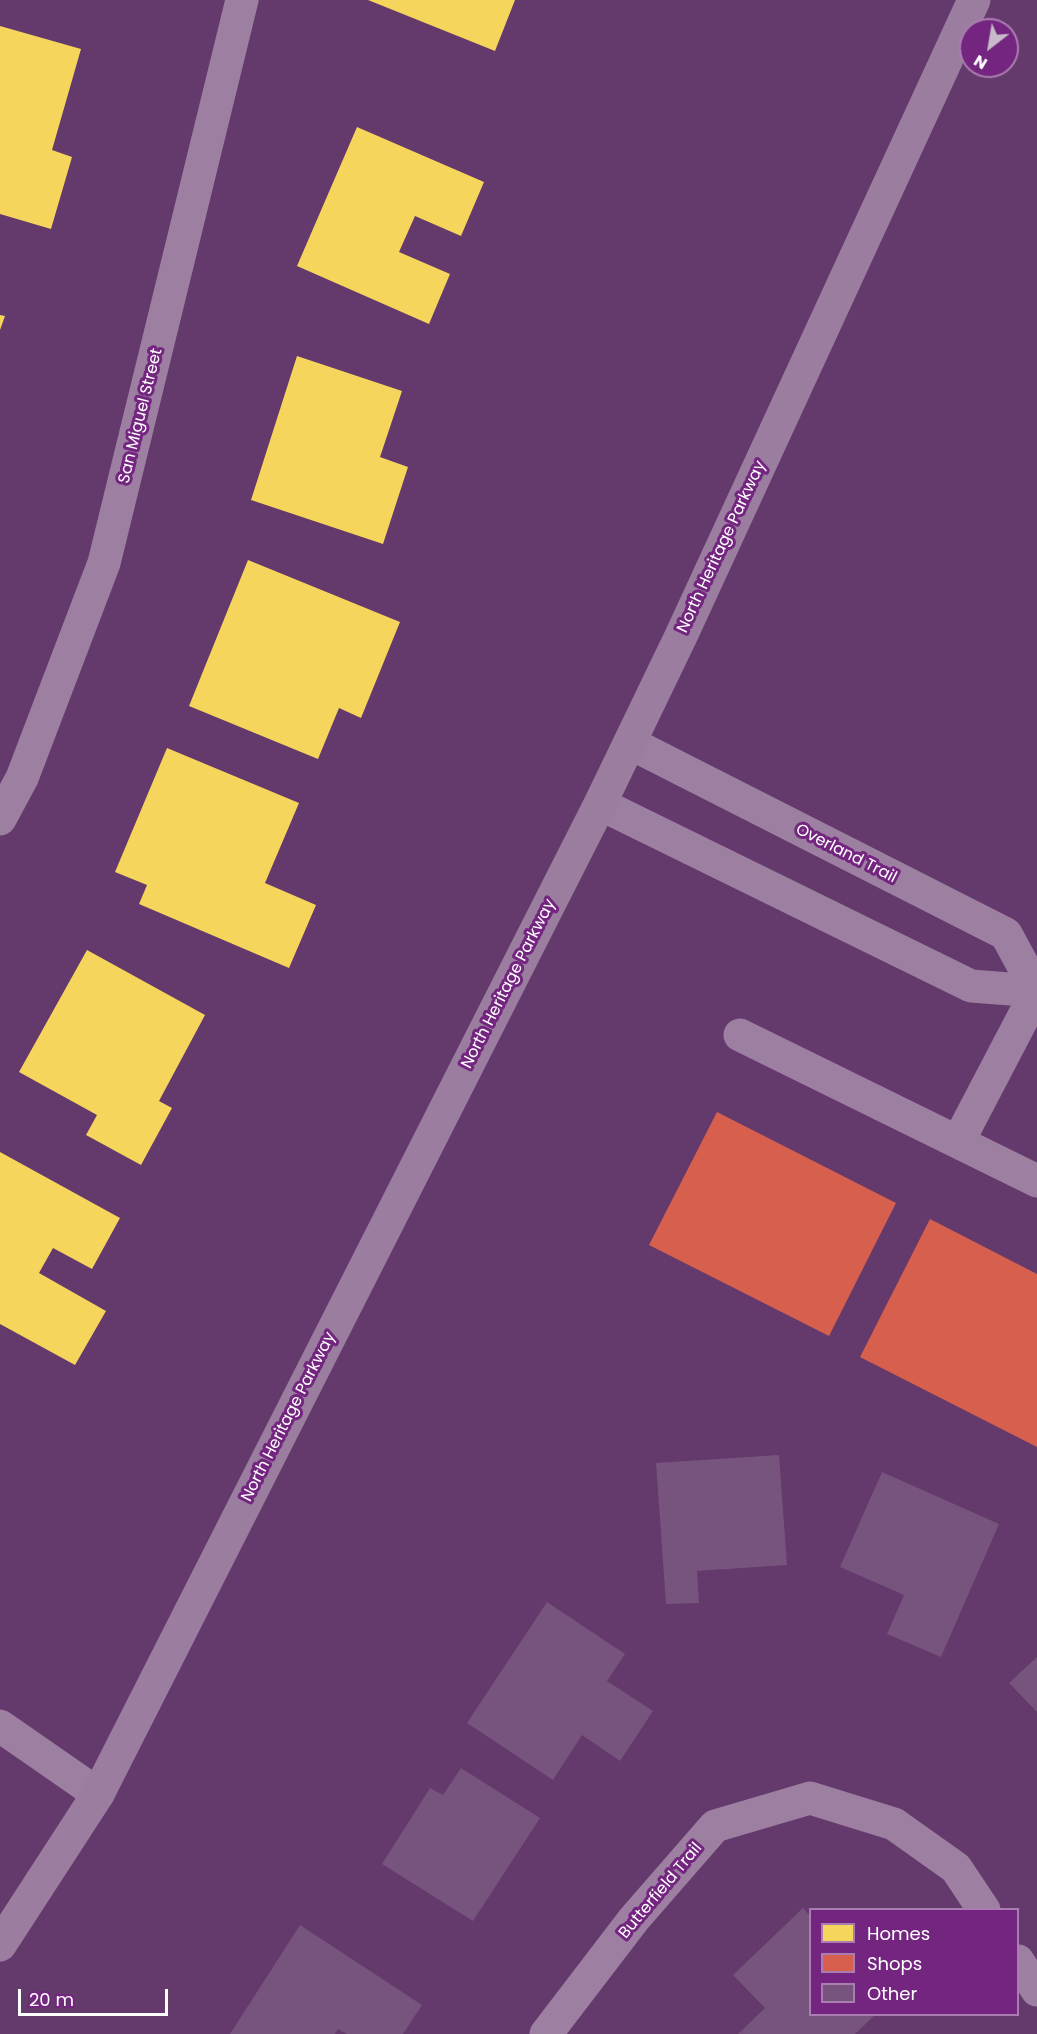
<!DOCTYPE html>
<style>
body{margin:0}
#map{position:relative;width:1037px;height:2034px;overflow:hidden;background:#64396b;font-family:Poppins,sans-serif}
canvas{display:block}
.legend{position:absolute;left:809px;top:1908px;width:210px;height:108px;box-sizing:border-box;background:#73257f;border:2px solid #ab7cb2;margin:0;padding:8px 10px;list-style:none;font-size:18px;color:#fff}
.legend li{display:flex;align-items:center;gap:12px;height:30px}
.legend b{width:30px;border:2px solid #ab7cb2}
.north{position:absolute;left:959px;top:18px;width:60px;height:60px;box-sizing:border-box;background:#73257f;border:2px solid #ab7cb2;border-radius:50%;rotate:211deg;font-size:16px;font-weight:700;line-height:24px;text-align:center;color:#fff}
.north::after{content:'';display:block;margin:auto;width:21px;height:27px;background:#c9bacb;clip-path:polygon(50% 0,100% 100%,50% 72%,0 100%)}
.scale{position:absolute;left:18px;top:1989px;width:150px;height:27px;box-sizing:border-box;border:3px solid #fff;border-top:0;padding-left:8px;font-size:18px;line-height:21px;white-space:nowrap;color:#fff;-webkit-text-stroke:4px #73257f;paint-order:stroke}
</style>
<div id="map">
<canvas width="1037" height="2034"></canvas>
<ul class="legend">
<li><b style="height:16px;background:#f6d55c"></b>Homes</li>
<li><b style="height:16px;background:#d6604d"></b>Shops</li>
<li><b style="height:16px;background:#77547d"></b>Other</li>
</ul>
<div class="north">N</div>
<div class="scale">20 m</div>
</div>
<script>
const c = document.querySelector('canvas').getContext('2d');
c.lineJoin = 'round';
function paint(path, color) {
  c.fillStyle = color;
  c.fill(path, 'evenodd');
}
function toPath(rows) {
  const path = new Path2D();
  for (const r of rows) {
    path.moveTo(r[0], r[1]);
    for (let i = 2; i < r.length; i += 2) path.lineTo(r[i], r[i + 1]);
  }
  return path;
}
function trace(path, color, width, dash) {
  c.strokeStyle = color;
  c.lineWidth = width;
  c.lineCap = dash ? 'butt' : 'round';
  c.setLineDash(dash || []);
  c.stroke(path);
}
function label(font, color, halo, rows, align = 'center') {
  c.font = font + ' Poppins,sans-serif';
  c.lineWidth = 6;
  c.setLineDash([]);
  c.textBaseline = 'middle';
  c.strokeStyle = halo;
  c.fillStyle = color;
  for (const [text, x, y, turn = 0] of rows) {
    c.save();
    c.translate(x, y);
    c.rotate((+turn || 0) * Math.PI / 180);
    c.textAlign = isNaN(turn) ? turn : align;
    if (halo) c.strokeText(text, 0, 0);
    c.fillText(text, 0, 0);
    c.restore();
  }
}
paint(toPath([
 [368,0,515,0,495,51],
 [0,26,81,49,52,150,72,157,51,229,0,214],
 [357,127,484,182,461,236,415,216,399,252,450,274,429,324,297,266],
 [0,315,5,316,0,330],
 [297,356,402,391,380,457,408,467,383,544,251,500],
 [248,560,400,622,361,718,339,708,318,759,189,706],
 [167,748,299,803,265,883,316,905,289,968,139,904,147,885,115,872],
 [87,950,205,1015,159,1101,172,1108,141,1165,86,1135,97,1115,19,1072],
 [0,1152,120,1218,92,1269,53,1248,39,1273,106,1311,75,1365,0,1324]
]), '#f6d55c');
paint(toPath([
 [717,1112,896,1203,829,1336,649,1245],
 [930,1219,1037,1274,1037,1447,860,1357]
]), '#d6604d');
paint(toPath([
 [779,1455,787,1565,697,1571,699,1603,666,1604,656,1463],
 [882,1472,999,1524,941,1657,887,1634,904,1595,840,1567],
 [547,1602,625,1654,607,1681,653,1711,620,1761,582,1735,553,1780,467,1723],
 [1037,1657,1037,1712,1009,1683],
 [461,1768,540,1818,473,1921,382,1864,430,1788,443,1795],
 [803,1908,810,1916,810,2014,876,2014,855,2034,738,2034,765,2008,733,1975],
 [300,1925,422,2005,403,2034,347,2034,338,2029,335,2034,230,2034]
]), '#77547d');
trace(toPath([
 [630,743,1006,934,1037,991],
 [600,804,971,986,1037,991],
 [0,819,22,778,104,563,242,0],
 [740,1035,1037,1181],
 [958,1142,1037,991],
 [0,1726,98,1794],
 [1018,1961,1037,1990],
 [546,2034,634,1919,715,1826,810,1798,894,1824,956,1868,984,1910]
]), '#9c7fa1', 33);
trace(toPath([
 [0,1945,98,1794,600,804,681,636,974,0]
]), '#9b7da0', 33);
label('16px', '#fff', '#73257f', [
 ["San Miguel Street",141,416,-76],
 ["North Heritage Parkway",722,547,-65],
 ["Overland Trail",846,854,27],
 ["North Heritage Parkway",509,984,-63],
 ["North Heritage Parkway",289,1417,-63],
 ["Butterfield Trail",661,1891,-50]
]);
</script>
